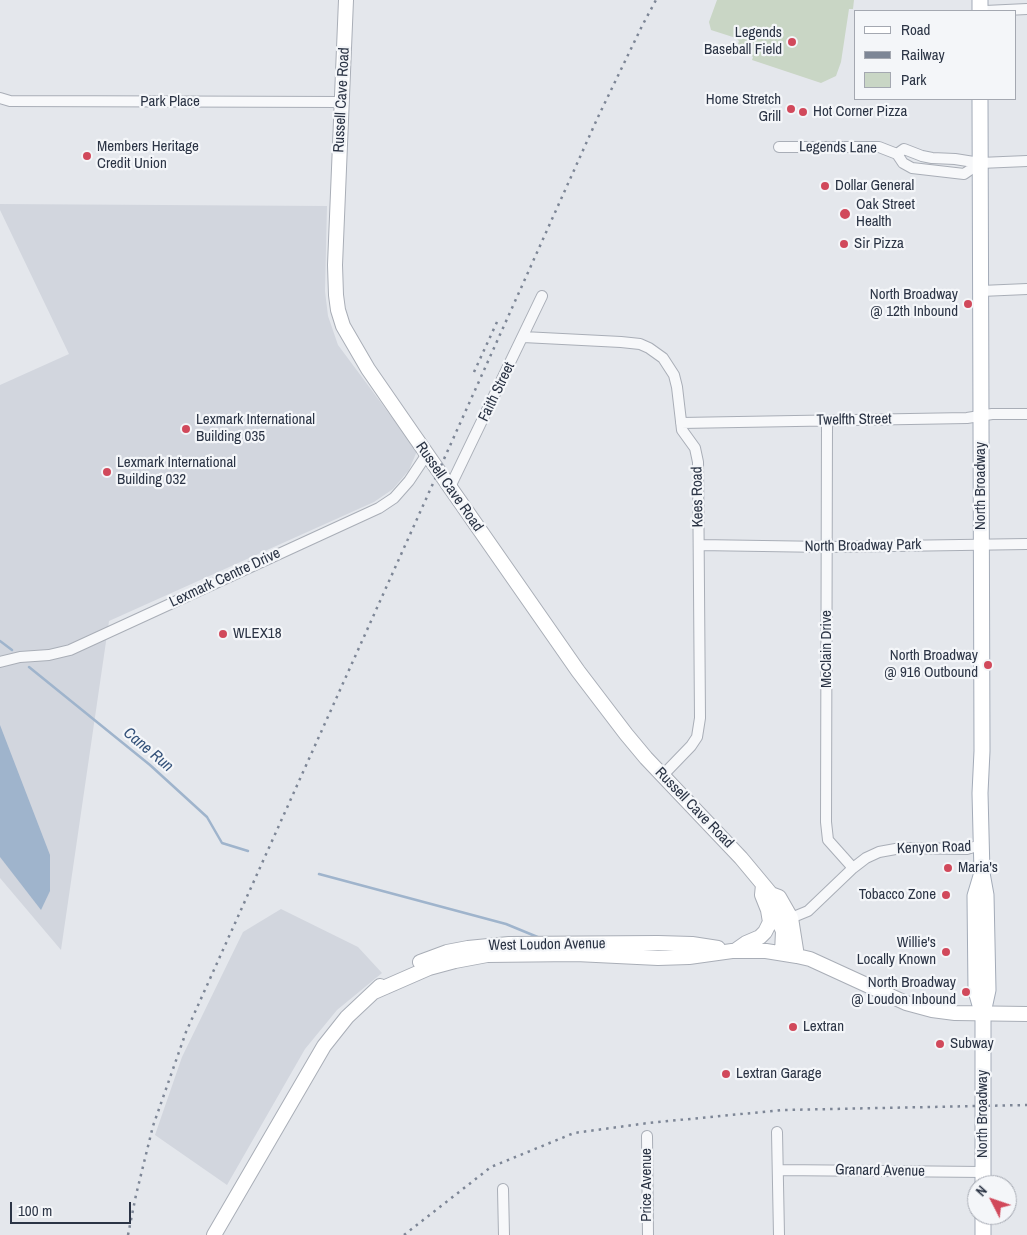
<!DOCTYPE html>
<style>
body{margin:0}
#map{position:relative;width:1027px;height:1235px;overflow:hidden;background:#e4e7ec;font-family:"Archivo Narrow",sans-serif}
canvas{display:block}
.legend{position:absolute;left:854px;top:10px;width:162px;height:90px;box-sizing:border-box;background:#f4f6f9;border:1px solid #a4a8b1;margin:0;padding:6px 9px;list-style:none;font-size:15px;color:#2b3445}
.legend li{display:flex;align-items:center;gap:10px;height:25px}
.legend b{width:25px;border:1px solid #a4a8b1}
.north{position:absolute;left:967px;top:1175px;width:50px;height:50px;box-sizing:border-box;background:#f4f6f9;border:1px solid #a4a8b1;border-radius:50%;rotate:311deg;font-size:14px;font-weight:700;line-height:20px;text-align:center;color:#2b3445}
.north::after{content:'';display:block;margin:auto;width:18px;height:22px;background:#d1495b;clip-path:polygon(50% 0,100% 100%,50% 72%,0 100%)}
.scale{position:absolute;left:10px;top:1202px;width:121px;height:22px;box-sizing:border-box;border:2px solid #2b3445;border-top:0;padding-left:6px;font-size:15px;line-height:18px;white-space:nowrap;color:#2b3445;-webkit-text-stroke:4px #f4f6f9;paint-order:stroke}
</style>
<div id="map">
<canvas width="1027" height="1235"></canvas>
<ul class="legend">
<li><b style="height:6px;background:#fff"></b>Road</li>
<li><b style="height:6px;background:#7d8696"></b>Railway</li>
<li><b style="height:14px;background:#c9d6c5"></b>Park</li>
</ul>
<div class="north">N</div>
<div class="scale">100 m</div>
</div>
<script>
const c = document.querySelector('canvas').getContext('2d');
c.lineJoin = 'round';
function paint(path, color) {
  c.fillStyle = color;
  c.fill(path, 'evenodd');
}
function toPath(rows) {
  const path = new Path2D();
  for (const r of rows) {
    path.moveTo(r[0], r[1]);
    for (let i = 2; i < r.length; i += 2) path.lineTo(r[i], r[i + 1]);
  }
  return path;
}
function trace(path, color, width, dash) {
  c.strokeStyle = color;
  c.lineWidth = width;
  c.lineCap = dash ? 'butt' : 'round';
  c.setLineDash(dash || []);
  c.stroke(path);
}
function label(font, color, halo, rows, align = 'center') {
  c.font = font + ' "Archivo Narrow",sans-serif';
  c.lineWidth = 4.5;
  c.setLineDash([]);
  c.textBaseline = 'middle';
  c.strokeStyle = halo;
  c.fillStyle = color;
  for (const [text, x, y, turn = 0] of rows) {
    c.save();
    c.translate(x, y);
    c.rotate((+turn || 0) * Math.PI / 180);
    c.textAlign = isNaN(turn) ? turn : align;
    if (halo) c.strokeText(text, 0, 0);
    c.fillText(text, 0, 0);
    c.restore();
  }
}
paint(toPath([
 [0,204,327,206,325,291,328,316,338,345,417,451,409,470,393,489,374,502,109,621,61,950,0,878,0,385,69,354,0,210],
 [281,909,358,947,382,973,337,1010,305,1049,227,1185,155,1135,182,1057,243,932]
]), '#d2d6de');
paint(toPath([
 [717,0,854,0,853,9,849,9,841,62,836,76,821,83,752,60,753,57,738,44,739,41,736,38,711,30,709,22]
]), '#c9d6c5');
paint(toPath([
 [0,725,50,855,50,891,41,910,0,857]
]), '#9fb4cc');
trace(toPath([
 [0,641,12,650],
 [29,667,150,765,207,817,222,843,248,851],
 [319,874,506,924,540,938]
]), '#9fb4cc', 2.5);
const street = toPath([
 [985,11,1027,9],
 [0,98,10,101,341,102],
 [779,147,879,147,897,154,903,163,912,168,964,174,980,163],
 [897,154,904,149,922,156,932,158,955,159,980,163,1027,161],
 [981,291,1027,289],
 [523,337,621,342,640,344,649,348,663,358,674,375,677,387,682,430,695,448,698,462,700,718,697,737,691,746,663,775],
 [827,421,826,822,828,840,853,868],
 [681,423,967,418,992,414,1027,414],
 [450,487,542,296],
 [699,545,827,547,1027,544],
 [0,662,20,657,49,655,70,650,379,508,394,498,409,481,427,454],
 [791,918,808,911,853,868,866,858,879,852,901,848,967,849,981,845],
 [777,1132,779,1235],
 [647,1136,648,1235],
 [778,1170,983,1172],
 [503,1189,504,1235]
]);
const secondary = toPath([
 [346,0,335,265,336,295,338,310,343,326,368,369,415,437,578,671,626,734,646,758,741,858,771,894,779,897,791,918,797,956],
 [771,905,783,931,782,953],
 [736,950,746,943,760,937,765,932,770,922,768,910,762,895,763,885],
 [420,962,447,952,468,948,509,944,658,943,692,944,718,948],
 [374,992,429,968,455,961,487,955,576,954,658,958,689,957,732,951,766,951,797,956,810,959,906,1003,932,1010,955,1013,1027,1014],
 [214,1235,324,1046,347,1017,380,986]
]);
const primary = toPath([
 [980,0,980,11],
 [980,99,982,751,980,793,982,873,986,895,988,990,983,1013,983,1185],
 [981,876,975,896,976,991,982,1012],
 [983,1215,983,1235]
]);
trace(street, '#a9aeb7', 12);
trace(secondary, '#a9aeb7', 16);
trace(primary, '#a3abb8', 17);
trace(street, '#f7f8fa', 10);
trace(secondary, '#fff', 14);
trace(primary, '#fff', 15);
trace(toPath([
 [474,372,497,322],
 [128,1235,136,1195,153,1126,186,1032,598,117,642,26,656,0],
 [404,1235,491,1167,574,1133,648,1123,783,1110,1027,1105]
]), '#7d8696', 2.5, [2.5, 5]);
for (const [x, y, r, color] of [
 [792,42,5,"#d1495b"],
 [791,109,5,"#d1495b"],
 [803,112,5,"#d1495b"],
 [87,156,5,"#d1495b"],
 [825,186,5,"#d1495b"],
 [845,214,6,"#d1495b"],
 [844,244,5,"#d1495b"],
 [968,304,5,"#d1495b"],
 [186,429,5,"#d1495b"],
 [107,472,5,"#d1495b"],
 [223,634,5,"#d1495b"],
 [988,665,5,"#d1495b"],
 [948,868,5,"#d1495b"],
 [946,895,5,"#d1495b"],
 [946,952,5,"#d1495b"],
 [966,992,5,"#d1495b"],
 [793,1027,5,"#d1495b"],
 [940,1044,5,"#d1495b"],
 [726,1074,5,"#d1495b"]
]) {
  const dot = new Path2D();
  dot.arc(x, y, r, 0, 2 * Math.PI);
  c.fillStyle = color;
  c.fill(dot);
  trace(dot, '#f4f6f9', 2);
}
label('15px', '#2b3445', '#f4f6f9', [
 ["Legends",782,33,"right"],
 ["Baseball Field",782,50,"right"],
 ["Home Stretch",781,100,"right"],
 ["Grill",781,117,"right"],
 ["Hot Corner Pizza",813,112],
 ["Members Heritage",97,147],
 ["Credit Union",97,164],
 ["Dollar General",835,186],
 ["Oak Street",856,205],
 ["Health",856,222],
 ["Sir Pizza",854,244],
 ["North Broadway",958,295,"right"],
 ["@ 12th Inbound",958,312,"right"],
 ["Lexmark International",196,420],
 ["Building 035",196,437],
 ["Lexmark International",117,463],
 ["Building 032",117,480],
 ["WLEX18",233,634],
 ["North Broadway",978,656,"right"],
 ["@ 916 Outbound",978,673,"right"],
 ["Maria's",958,868],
 ["Tobacco Zone",936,895,"right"],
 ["Willie's",936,943,"right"],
 ["Locally Known",936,960,"right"],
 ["North Broadway",956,983,"right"],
 ["@ Loudon Inbound",956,1000,"right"],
 ["Lextran",803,1027],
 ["Subway",950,1044],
 ["Lextran Garage",736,1074]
], 'left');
label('15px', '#2b3445', '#f4f6f9', [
 ["Russell Cave Road",342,100,-87],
 ["Park Place",170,102],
 ["Legends Lane",838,148,1],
 ["Faith Street",497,392,-64],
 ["Twelfth Street",854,420,-1],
 ["North Broadway",981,486,-90],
 ["Russell Cave Road",449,487,55],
 ["Kees Road",698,497,-91],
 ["North Broadway Park",863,546,-1],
 ["Lexmark Centre Drive",225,578,-25],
 ["McClain Drive",827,649,-90],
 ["Russell Cave Road",694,808,46],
 ["Kenyon Road",934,848,-2],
 ["West Loudon Avenue",547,945,-1],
 ["North Broadway",983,1114,-90],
 ["Granard Avenue",880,1171,1],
 ["Price Avenue",647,1185,-90]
]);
label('italic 16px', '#34527a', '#f4f6f9', [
 ["Cane Run",148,750,40]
]);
</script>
